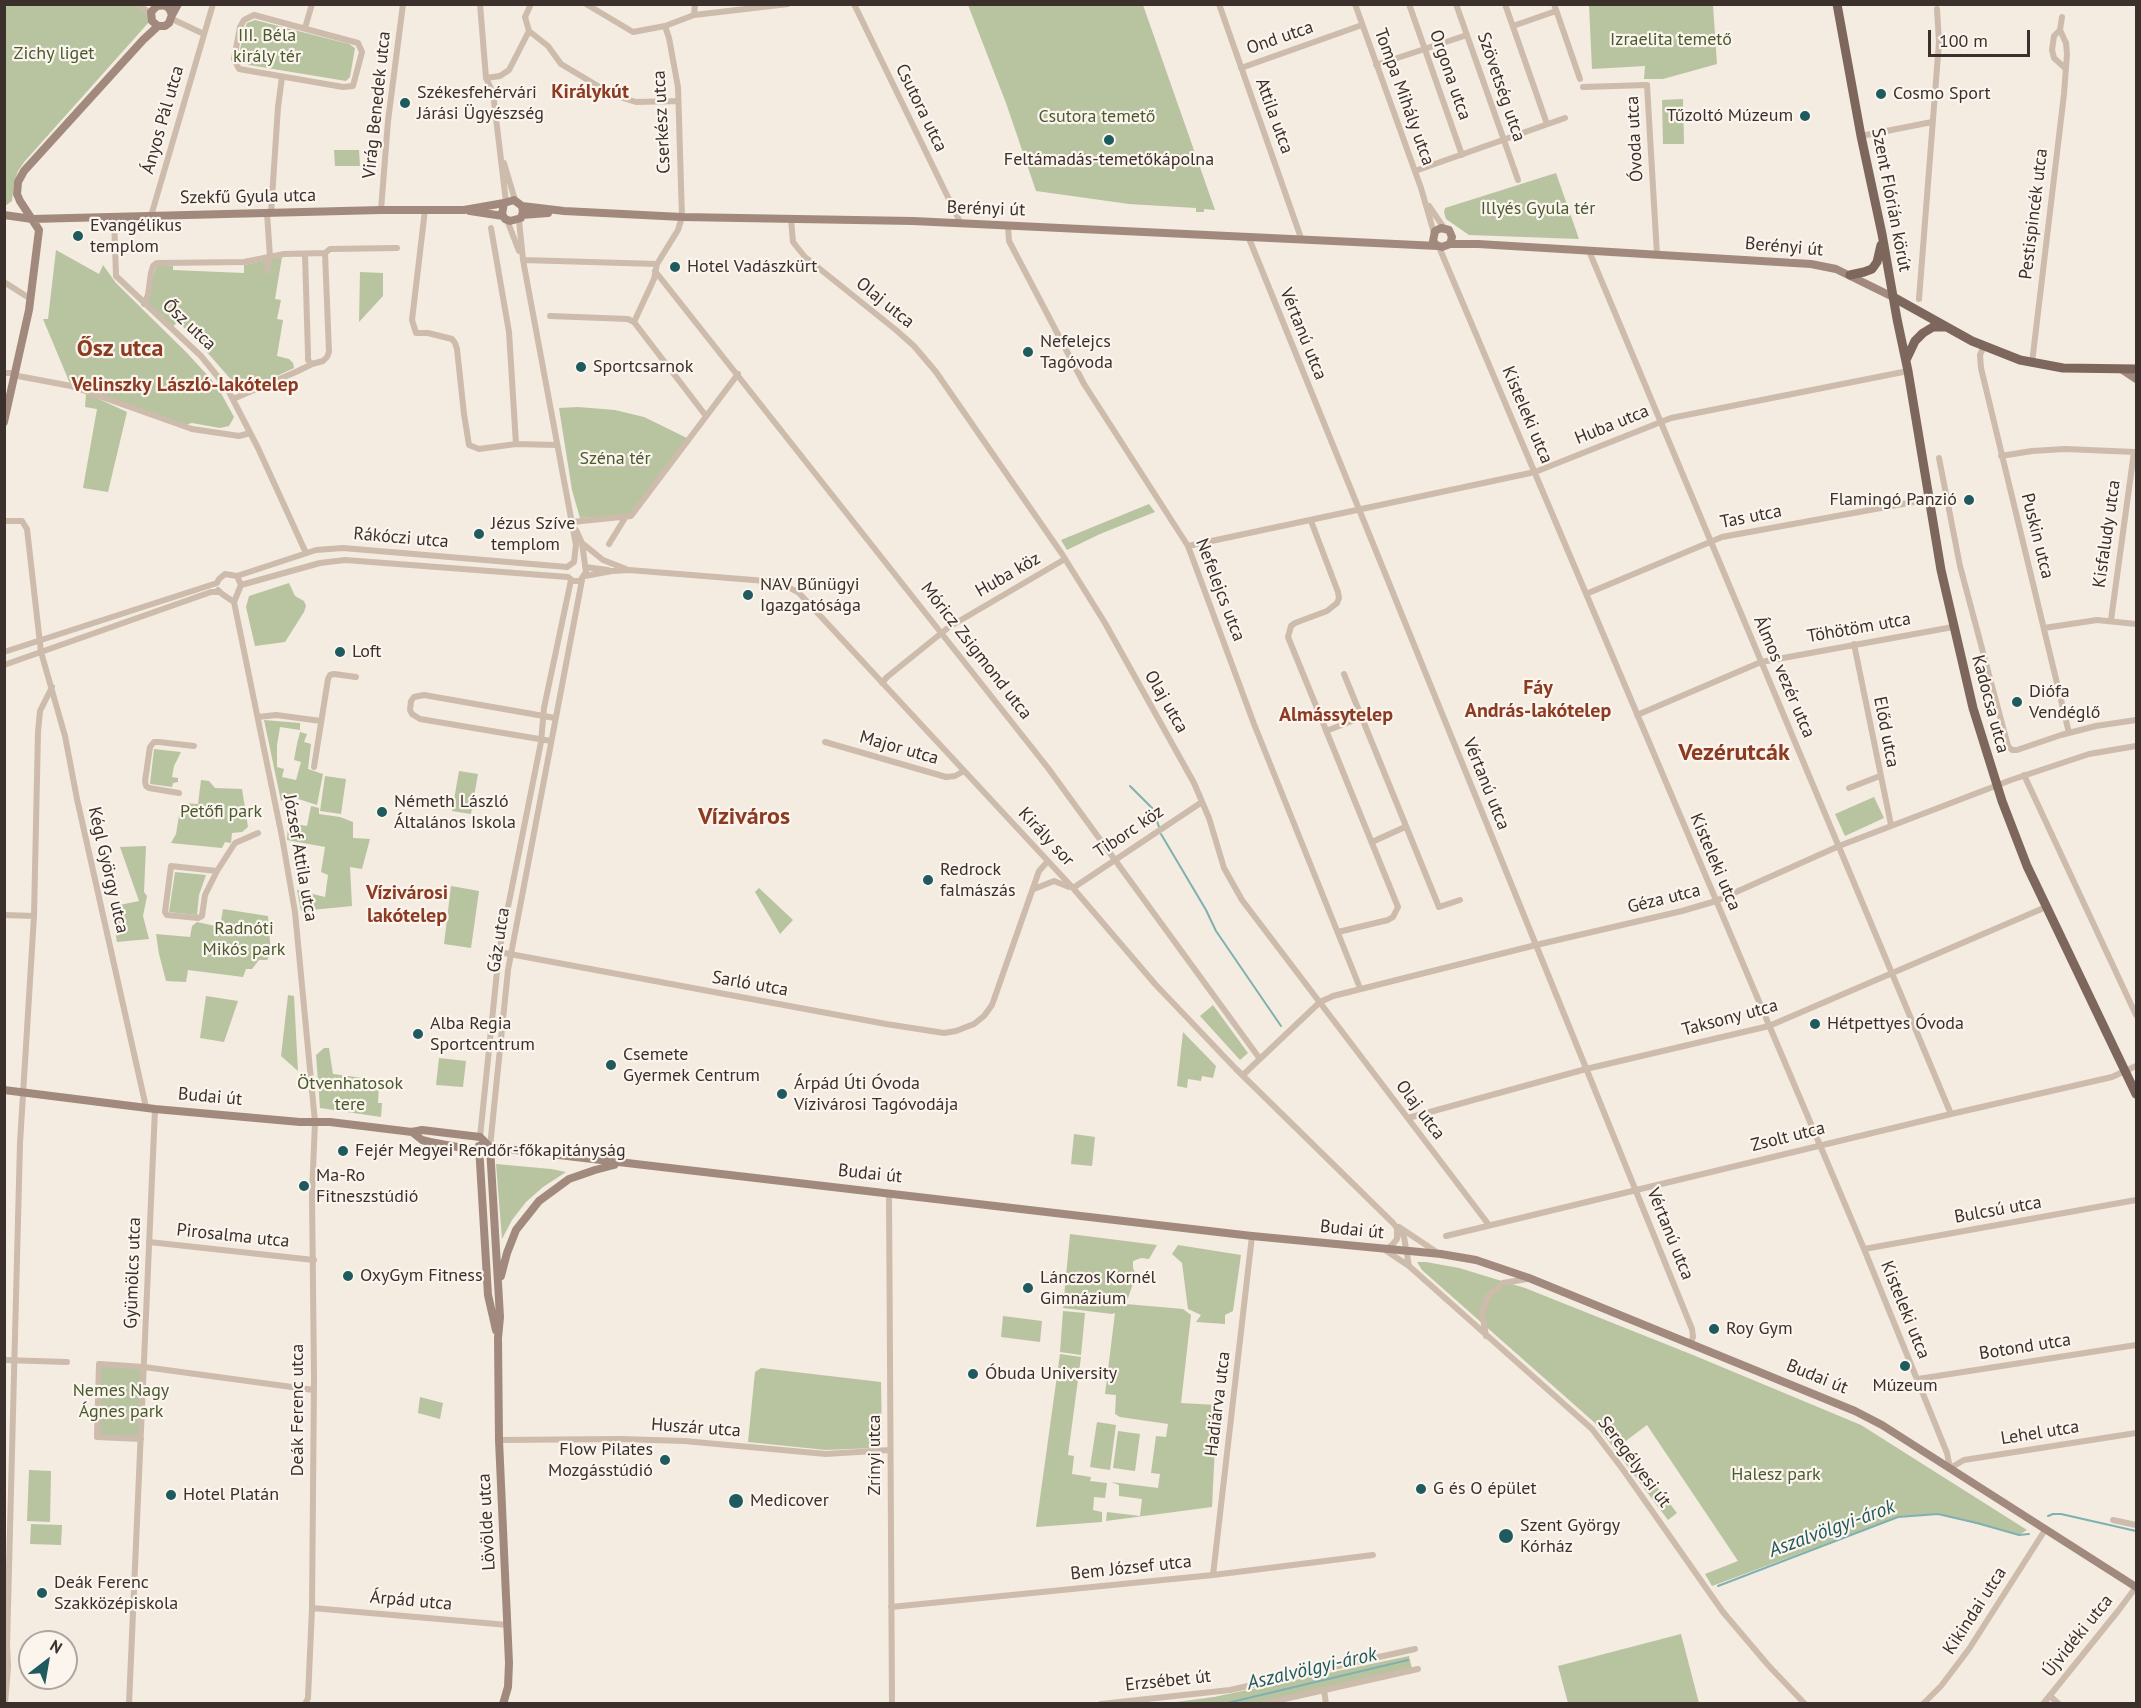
<!DOCTYPE html>
<meta charset="utf-8">
<style>
body{margin:0}
#map{position:relative;width:2141px;height:1708px;overflow:hidden;background:#f4ebe1;font-family:"PT Sans",sans-serif}
canvas{display:block}
.frame{position:absolute;inset:0;border:6px solid #3b302b;pointer-events:none}
.north{position:absolute;left:18px;top:1630px;width:60px;height:60px;box-sizing:border-box;background:#fbf5ee;border:2px solid #aea6a0;border-radius:50%;rotate:31deg;font-size:16px;font-weight:700;line-height:24px;text-align:center;color:#3b302b}
.north::after{content:'';display:block;margin:auto;width:21px;height:27px;background:#1f5a5e;clip-path:polygon(50% 0,100% 100%,50% 72%,0 100%)}
.scale{position:absolute;left:1928px;top:30px;width:102px;height:27px;box-sizing:border-box;border:3px solid #3b302b;border-top:0;padding-left:8px;font-size:18px;line-height:21px;white-space:nowrap;color:#3b302b;-webkit-text-stroke:4px #fbf5ee;paint-order:stroke}
</style>
<div id="map">
<canvas width="2141" height="1708"></canvas>
<div class="frame"></div>
<div class="north">N</div>
<div class="scale">100 m</div>
</div>
<script>
const c = document.querySelector('canvas').getContext('2d');
c.lineJoin = 'round';
function paint(path, color) {
  c.fillStyle = color;
  c.fill(path, 'evenodd');
}
function toPath(rows) {
  const path = new Path2D();
  for (const r of rows) {
    path.moveTo(r[0], r[1]);
    for (let i = 2; i < r.length; i += 2) path.lineTo(r[i], r[i + 1]);
  }
  return path;
}
function trace(path, color, width, dash) {
  c.strokeStyle = color;
  c.lineWidth = width;
  c.lineCap = dash ? 'butt' : 'round';
  c.setLineDash(dash || []);
  c.stroke(path);
}
function label(font, color, halo, rows, align = 'center') {
  c.font = font + ' "PT Sans",sans-serif';
  c.lineWidth = 4.5;
  c.setLineDash([]);
  c.textBaseline = 'middle';
  c.strokeStyle = halo;
  c.fillStyle = color;
  for (const [text, x, y, turn = 0] of rows) {
    c.save();
    c.translate(x, y);
    c.rotate((+turn || 0) * Math.PI / 180);
    c.textAlign = isNaN(turn) ? turn : align;
    if (halo) c.strokeText(text, 0, 0);
    c.fillText(text, 0, 0);
    c.restore();
  }
}
paint(toPath([
 [131,4,146,11,149,22,25,161,18,171,14,183,12,201,5,206,5,5],
 [968,5,1143,5,1215,210,1204,209,1204,212,1196,212,1196,208,1129,204,1036,191,1006,103],
 [1589,5,1713,5,1717,64,1663,79,1644,79,1645,66,1592,69],
 [255,20,349,44,355,48,350,77,346,81,249,65,242,61,239,54,245,28,247,23],
 [1683,99,1684,144,1663,144,1662,100],
 [334,150,359,150,360,166,335,166],
 [1556,173,1579,239,1469,235,1446,219,1444,212,1445,208],
 [56,250,99,274,103,265,116,283,187,353,211,379,222,395,234,417,229,426,220,428,192,423,181,426,71,386,43,319,48,319],
 [282,257,275,299,281,300,277,319,283,320,277,356,289,359,293,363,294,368,240,393,233,393,229,386,234,383,192,335,178,322,171,328,144,304,156,267,159,265,173,266,173,270,244,273,244,265],
 [360,272,383,273,383,296,359,322],
 [86,393,127,412,108,492,83,488,97,409,85,407],
 [578,407,615,410,644,417,689,439,633,513,627,515,580,518,572,490,559,408],
 [1149,504,1155,512,1100,534,1067,550,1061,540],
 [289,583,295,596,304,601,306,606,304,612,285,642,255,646,246,607,249,596],
 [264,720,300,723,300,730,280,727,277,745,277,767,284,769,282,777,296,780,301,762,294,760,297,744,300,732,307,734,304,742,311,744,308,769,323,774,317,805,289,796,281,801],
 [154,749,181,752,174,766,172,777,178,778,178,782,173,783,172,787,150,784],
 [459,771,478,774,471,814,452,811],
 [325,776,346,779,341,814,320,811],
 [201,780,209,781,215,788,242,789,248,827,242,832,232,833,231,843,225,842,222,848,171,843,176,834,181,803,198,804],
 [1874,797,1884,818,1845,836,1835,814],
 [311,806,319,808,319,814,340,817,353,822,353,838,370,839,362,869,350,867,352,906,301,911,297,890,325,897,328,875,321,872,325,847,287,840,288,823,307,826],
 [146,846,144,892,147,896,143,916,149,939,117,942,110,907,139,901,120,847],
 [175,872,206,875,199,895,197,915,169,912],
 [451,886,479,891,471,948,444,944],
 [759,888,793,920,780,934,755,892],
 [223,909,268,916,271,954,267,960,259,960,252,969,246,969,243,977,188,970,186,982,166,981,159,954,156,934,190,937,192,926,197,922,220,927],
 [288,995,294,996,298,1071,281,1056],
 [206,996,238,1001,224,1042,200,1038],
 [1213,1005,1248,1053,1240,1060,1200,1016],
 [1183,1032,1216,1066,1213,1078,1202,1076,1201,1081,1188,1079,1187,1088,1177,1086],
 [324,1048,329,1048,333,1074,378,1080,379,1085,378,1103,382,1103,381,1117,320,1108,316,1055],
 [439,1058,466,1061,463,1087,436,1085],
 [1074,1134,1095,1137,1092,1166,1071,1164],
 [496,1164,551,1169,566,1172,543,1187,526,1202,512,1220,502,1239],
 [1070,1234,1157,1245,1149,1259,1141,1258,1133,1261,1133,1268,1136,1275,1126,1304,1183,1309,1191,1315,1181,1403,1217,1405,1212,1507,1106,1521,1107,1512,1140,1516,1142,1499,1119,1496,1119,1485,1111,1482,1158,1488,1160,1474,1151,1473,1156,1436,1166,1437,1168,1424,1120,1417,1115,1414,1116,1395,1105,1394,1115,1313,1112,1314,1063,1308],
 [1178,1245,1241,1255,1233,1311,1225,1315,1225,1324,1196,1322,1201,1315,1188,1309,1182,1263,1172,1254],
 [1417,1262,1426,1262,1459,1268,1525,1288,1693,1355,1861,1425,2027,1530,2019,1535,1938,1514,1898,1517,1712,1586,1705,1574,1738,1561,1647,1425,1623,1443,1677,1513,1668,1520,1595,1423,1422,1270],
 [1063,1311,1085,1313,1081,1355,1060,1352],
 [1003,1316,1042,1321,1040,1342,1001,1337],
 [1060,1354,1081,1357,1068,1455,1074,1456,1072,1474,1091,1477,1090,1481,1107,1483,1105,1498,1094,1497,1093,1510,1102,1512,1102,1522,1036,1527],
 [99,1364,144,1367,141,1439,97,1437],
 [761,1368,881,1382,882,1440,875,1448,826,1450,748,1442,755,1372],
 [420,1397,443,1403,440,1419,418,1413],
 [1097,1422,1116,1425,1110,1470,1090,1467],
 [1118,1431,1140,1434,1135,1471,1113,1468],
 [29,1470,51,1471,50,1522,27,1521],
 [31,1524,62,1525,61,1545,30,1544],
 [1681,1634,1699,1703,1568,1703,1558,1666],
 [1409,1656,1412,1669,1257,1703,1161,1704,1214,1697]
]), '#b8c4a0');
trace(toPath([
 [1130,786,1153,809,1159,827],
 [1161,834,1206,910,1216,931,1281,1026],
 [2048,1516,2053,1514,2061,1514,2136,1531],
 [1718,1586,1898,1517,1938,1514,1977,1523,2019,1535,2029,1534],
 [1223,1704,1408,1660]
]), '#7fb0b2', 2);
trace(toPath([
 [136,4,146,10,150,17],
 [480,4,486,78,493,93,506,202],
 [586,4,633,32,665,26,694,15,788,4],
 [854,4,961,224],
 [1219,4,1301,238],
 [1355,4,1421,188,1434,233],
 [1409,4,1462,155],
 [1456,4,1518,180],
 [1505,4,1547,124],
 [1554,4,1580,79],
 [254,15,358,43,362,52,353,86,343,87,239,69,234,59,240,27,244,20,254,15],
 [694,15,695,4],
 [172,19,204,34],
 [1513,26,1556,11],
 [305,28,312,4],
 [2060,30,2054,36,2052,50,2054,58,2065,68],
 [529,31,548,46,561,64,613,95,636,102,677,101],
 [1376,65,1467,35],
 [1241,68,1362,25],
 [486,78,500,76,509,70,529,31,525,17,531,4],
 [1583,87,1647,85,1657,255],
 [1861,136,1932,122],
 [504,163,515,200],
 [1415,171,1565,118],
 [1429,206,1444,228],
 [381,210,388,121,403,4],
 [425,210,412,320,416,333,428,333,452,339,455,343,457,349,464,414,469,445,479,449,516,444,557,445],
 [271,213,278,107,282,77],
 [151,216,213,4],
 [114,217,116,276,201,356,227,388,258,448,306,553],
 [791,219,793,242,805,257,896,330,914,346,936,372,1062,554,1105,623,1194,783,1209,818,1224,868,1242,900,1489,1225],
 [507,220,519,251],
 [519,220,523,260,576,545,574,562,567,567],
 [1008,226,1009,241,1084,384,1188,546,1254,724,1360,988],
 [491,228,509,332,516,444],
 [1248,236,1692,1329,1693,1337,1690,1344],
 [1439,247,1864,1249,1947,1453,1950,1468,1964,1460,2136,1433],
 [1589,251,1951,1114],
 [305,254,308,354,308,360,312,364],
 [523,260,657,264],
 [267,271,270,257,267,213],
 [655,271,1048,768,1260,1059],
 [4,282,26,296],
 [1919,299,1939,42,1937,9],
 [144,304,148,295,151,273,153,266,157,263,244,262,284,254,325,253,330,249,397,248],
 [550,316,628,319,634,322,706,416],
 [634,322,654,279,657,264,678,230,682,217,678,87,669,38,665,26],
 [1984,346,1980,355,1981,368,2069,733],
 [2032,363,2064,94,2067,54,2066,43,2060,30,2062,17],
 [4,373,14,373,18,376,71,386,192,429,239,436,250,433],
 [233,399,298,371,312,364,323,361,327,357,329,352,325,253],
 [2001,456,2032,451,2065,449,2135,452],
 [1939,458,1960,566,2008,746,2012,750,2017,750,2061,735,2096,726,2136,720],
 [4,521,22,521,27,529,41,652,65,736,77,799,146,1107],
 [1311,521,1338,592,1339,598,1337,603,1327,611,1295,623,1291,626,1288,637,1398,907,1393,917,1388,920,1338,932],
 [572,522,631,516,738,374],
 [582,543,603,560,626,569],
 [609,544,625,518],
 [1188,546,1535,472,1671,418,1908,371],
 [585,567,608,570],
 [237,576,241,585,234,602,282,837,295,912,315,1122,312,1194,314,1378,312,1608,308,1698,305,1704],
 [585,576,612,571,629,570,766,581,781,583,799,593,1073,888,1155,984,1236,1069,1393,1223,1404,1237,1409,1266],
 [568,577,573,581,580,581,586,572,582,543,576,530],
 [241,585,320,563,345,560,568,577],
 [218,590,222,594,234,602],
 [1586,594,1722,537,1930,499],
 [2111,620,2134,452],
 [2044,628,2097,620,2136,624],
 [1854,644,1891,825],
 [4,652,217,583,219,579,225,574,237,576,316,550,343,548,567,567],
 [4,665,211,592,219,592],
 [1344,674,1439,907,1460,900],
 [882,683,887,677,949,627,1065,559],
 [1637,715,1761,662,1953,627],
 [258,717,276,715,321,721],
 [1326,731,1362,717],
 [551,741,420,719,412,714,410,710,411,701,414,697,424,695,555,718],
 [825,742,946,777,955,776,964,771],
 [314,767,328,679,330,675,334,674,356,677],
 [2024,775,2136,1015],
 [1849,788,1880,776],
 [179,793,149,788,146,786,145,781,150,747,154,742,159,742,194,746],
 [1372,842,1405,827],
 [217,871,171,866,165,912,167,915,198,918,202,916,205,895,217,871,235,843,258,833],
 [1073,888,1202,802],
 [1034,889,1054,881,1069,887],
 [4,915,34,916],
 [499,952,886,1024,944,1033,956,1031,974,1024,984,1016,992,1005,1039,871,1048,861],
 [1244,1074,1320,1002,1333,996,1536,945,1682,911,1716,901,1839,846,2011,780,2089,754,2136,746],
 [1408,1118,1586,1069,1769,1026,2046,907],
 [480,1137,499,952,541,742,544,708,571,580],
 [490,1147,508,970,582,580],
 [889,1193,892,1704],
 [1399,1227,1438,1253],
 [1397,1228,1397,1239,1392,1245,1385,1250,1409,1266,1592,1429,1624,1471,1723,1612,1768,1665,1805,1704],
 [1446,1236,1951,1114,2112,1077,2136,1066],
 [149,1242,314,1260],
 [1864,1249,2136,1200],
 [1486,1336,1482,1312,1488,1296,1503,1283,1527,1279],
 [4,1360,67,1362],
 [1918,1379,2136,1345],
 [141,1439,97,1437,99,1364,144,1367,314,1390],
 [499,1440,622,1439,684,1441,826,1454,890,1450],
 [2113,1520,2136,1525],
 [1213,1575,1252,1236],
 [891,1607,1213,1575,1373,1555],
 [312,1608,508,1625],
 [1324,1690,1326,1704],
 [2050,1696,2059,1704],
 [5,1704,8,1667,7,1645,20,1143,34,916,38,732,40,711,52,687],
 [129,1704,155,1109],
 [1101,1704,1230,1690,1415,1649],
 [1262,1704,1418,1669],
 [1923,1704,1941,1686,1969,1649,2045,1530],
 [2043,1704,2118,1611,2136,1587]
]), '#cdbbac', 6);
trace(toPath([
 [172,15,178,4],
 [158,26,152,21,151,12,157,6,168,5],
 [504,203,502,214,505,219,510,221,521,218,523,213,522,206],
 [470,211,503,216],
 [4,215,32,219,381,210,464,210,504,203,514,200,522,206,564,211,682,217,913,221,1438,246],
 [522,215,548,213],
 [1450,244,1452,237,1449,230,1441,228,1435,231,1433,241,1436,245,1442,247,1450,244,1478,244,1811,264,1836,269,1893,297],
 [2121,369,2136,379],
 [4,422,29,310,39,230,20,201,17,194,18,182,24,171,143,40,158,26,165,26,169,23,172,15,169,8,165,6],
 [4,1090,155,1109,300,1122,330,1122,412,1132,422,1130,480,1137,490,1147],
 [412,1132,422,1140,430,1142,479,1151,490,1147,1252,1236,1441,1254,1476,1260,1529,1278,1855,1411,1882,1425,2136,1587],
 [479,1146,488,1295,496,1330],
 [490,1147,500,1317,498,1338,499,1440,509,1663,508,1687,503,1704],
 [501,1276,507,1253,516,1230,539,1201,569,1179,595,1170,614,1165]
]), '#a18a7d', 8);
trace(toPath([
 [1837,4,1861,136,1882,234,1897,319,1908,371,1941,570,1973,708,2002,801,2027,866,2136,1094],
 [1850,275,1864,272,1872,269,1877,262,1881,245],
 [1893,297,1972,341,2020,360,2063,368,2136,369],
 [1906,360,1915,341,1923,333,1933,327,1944,327]
]), '#7d675c', 9);
for (const [x, y, r, color] of [
 [1881,94,6,"#1f5a5e"],
 [405,103,6,"#1f5a5e"],
 [1805,116,6,"#1f5a5e"],
 [1109,140,6,"#1f5a5e"],
 [78,236,6,"#1f5a5e"],
 [675,267,6,"#1f5a5e"],
 [1028,352,6,"#1f5a5e"],
 [581,367,6,"#1f5a5e"],
 [1969,500,6,"#1f5a5e"],
 [479,534,6,"#1f5a5e"],
 [748,595,6,"#1f5a5e"],
 [340,652,6,"#1f5a5e"],
 [2017,702,6,"#1f5a5e"],
 [382,812,6,"#1f5a5e"],
 [928,880,6,"#1f5a5e"],
 [1815,1024,6,"#1f5a5e"],
 [418,1034,6,"#1f5a5e"],
 [611,1065,6,"#1f5a5e"],
 [782,1094,6,"#1f5a5e"],
 [343,1151,6,"#1f5a5e"],
 [304,1186,6,"#1f5a5e"],
 [348,1276,6,"#1f5a5e"],
 [1028,1288,6,"#1f5a5e"],
 [1714,1329,6,"#1f5a5e"],
 [1905,1366,6,"#1f5a5e"],
 [973,1374,6,"#1f5a5e"],
 [665,1460,6,"#1f5a5e"],
 [1421,1489,6,"#1f5a5e"],
 [171,1495,6,"#1f5a5e"],
 [736,1501,8,"#1f5a5e"],
 [1506,1536,8,"#1f5a5e"],
 [42,1593,6,"#1f5a5e"]
]) {
  const dot = new Path2D();
  dot.arc(x, y, r, 0, 2 * Math.PI);
  c.fillStyle = color;
  c.fill(dot);
  trace(dot, '#fbf5ee', 2);
}
label('18px', '#4a5a2e', '#fbf5ee', [
 ["III. Béla",267,36],
 ["király tér",267,57],
 ["Izraelita temető",1671,40],
 ["Zichy liget",54,54],
 ["Csutora temető",1097,117],
 ["Illyés Gyula tér",1538,209],
 ["Széna tér",615,459],
 ["Petőfi park",221,812],
 ["Radnóti",244,929],
 ["Mikós park",244,950],
 ["Ötvenhatosok",350,1084],
 ["tere",350,1105],
 ["Nemes Nagy",121,1391],
 ["Ágnes park",121,1412],
 ["Halesz park",1776,1475]
]);
label('18px', '#3b302b', '#fbf5ee', [
 ["Ond utca",1280,38,-19],
 ["Orgona utca",1450,75,71],
 ["Szövetség utca",1501,87,71],
 ["Tompa Mihály utca",1404,97,70],
 ["Virág Benedek utca",377,105,-84],
 ["Csutora utca",921,108,64],
 ["Attila utca",1274,116,70],
 ["Ányos Pál utca",163,120,-74],
 ["Cserkész utca",662,122,-93],
 ["Óvoda utca",1635,139,-93],
 ["Szekfű Gyula utca",248,197,-1],
 ["Szent Flórián körút",1891,200,79],
 ["Berényi út",986,209,2],
 ["Pestispincék utca",2034,214,-83],
 ["Berényi út",1784,247,5],
 ["Olaj utca",885,303,39],
 ["Ősz utca",189,325,43],
 ["Vértanú utca",1303,334,68],
 ["Kisteleki utca",1527,415,67],
 ["Huba utca",1612,425,-22],
 ["Tas utca",1751,517,-11],
 ["Kisfaludy utca",2107,534,-82],
 ["Puskin utca",2037,536,76],
 ["Rákóczi utca",401,538,5],
 ["Huba köz",1008,575,-30],
 ["Nefelejcs utca",1220,590,69],
 ["Töhötöm utca",1859,628,-10],
 ["Móricz Zsigmond utca",976,651,52],
 ["Álmos vezér utca",1784,677,67],
 ["Olaj utca",1166,702,60],
 ["Kadocsa utca",1990,704,75],
 ["Előd utca",1886,732,79],
 ["Major utca",899,748,16],
 ["Vértanú utca",1486,784,68],
 ["Tiborc köz",1129,832,-34],
 ["Király sor",1046,837,47],
 ["József Attila utca",300,858,80],
 ["Kisteleki utca",1715,862,67],
 ["Kégl György utca",108,870,77],
 ["Géza utca",1664,899,-14],
 ["Gáz utca",499,940,-81],
 ["Sarló utca",750,984,10],
 ["Taksony utca",1730,1018,-15],
 ["Budai út",210,1097,5],
 ["Olaj utca",1420,1110,53],
 ["Zsolt utca",1788,1137,-14],
 ["Budai út",870,1174,6],
 ["Bulcsú utca",1998,1210,-10],
 ["Budai út",1352,1230,6],
 ["Vértanú utca",1670,1234,68],
 ["Pirosalma utca",233,1236,6],
 ["Gyümölcs utca",133,1273,-88],
 ["Kisteleki utca",1905,1310,68],
 ["Botond utca",2025,1347,-9],
 ["Budai út",1817,1377,22],
 ["Hadiárva utca",1218,1404,-83],
 ["Deák Ferenc utca",298,1410,-90],
 ["Huszár utca",696,1428,4],
 ["Lehel utca",2040,1433,-9],
 ["Zrínyi utca",875,1455,-90],
 ["Seregélyesi út",1634,1462,53],
 ["Lövölde utca",487,1522,-93],
 ["Bem József utca",1131,1568,-6],
 ["Árpád utca",411,1601,5],
 ["Kikindai utca",1975,1611,-57],
 ["Újvidéki utca",2078,1636,-51],
 ["Erzsébet út",1168,1681,-6]
]);
label('18px', '#3b302b', '#fbf5ee', [
 ["Székesfehérvári",417,93],
 ["Járási Ügyészség",417,114],
 ["Cosmo Sport",1893,94],
 ["Tűzoltó Múzeum",1793,116,"right"],
 ["Feltámadás-temetőkápolna",1109,160,"center"],
 ["Evangélikus",90,226],
 ["templom",90,247],
 ["Hotel Vadászkürt",687,267],
 ["Nefelejcs",1040,342],
 ["Tagóvoda",1040,363],
 ["Sportcsarnok",593,367],
 ["Flamingó Panzió",1957,500,"right"],
 ["Jézus Szíve",491,524],
 ["templom",491,545],
 ["NAV Bűnügyi",760,585],
 ["Igazgatósága",760,606],
 ["Loft",352,652],
 ["Diófa",2029,692],
 ["Vendéglő",2029,713],
 ["Németh László",394,802],
 ["Általános Iskola",394,823],
 ["Redrock",940,870],
 ["falmászás",940,891],
 ["Alba Regia",430,1024],
 ["Sportcentrum",430,1045],
 ["Hétpettyes Óvoda",1827,1024],
 ["Csemete",623,1055],
 ["Gyermek Centrum",623,1076],
 ["Árpád Úti Óvoda",794,1084],
 ["Vízivárosi Tagóvodája",794,1105],
 ["Fejér Megyei Rendőr-főkapitányság",355,1151],
 ["Ma-Ro",316,1176],
 ["Fitneszstúdió",316,1197],
 ["OxyGym Fitness",360,1276],
 ["Lánczos Kornél",1040,1278],
 ["Gimnázium",1040,1299],
 ["Roy Gym",1726,1329],
 ["Óbuda University",985,1374],
 ["Múzeum",1905,1386,"center"],
 ["Flow Pilates",653,1450,"right"],
 ["Mozgásstúdió",653,1471,"right"],
 ["G és O épület",1433,1489],
 ["Hotel Platán",183,1495],
 ["Medicover",750,1501],
 ["Szent György",1520,1526],
 ["Kórház",1520,1547],
 ["Deák Ferenc",54,1583],
 ["Szakközépiskola",54,1604]
], 'left');
label('bold 20px', '#8c3b22', '#fbf5ee', [
 ["Királykút",590,92],
 ["Velinszky László-lakótelep",185,385],
 ["Fáy",1538,688],
 ["András-lakótelep",1538,711],
 ["Almássytelep",1336,715],
 ["Vízivárosi",407,893],
 ["lakótelep",407,916]
]);
label('italic 20px', '#1f5a5e', '#fbf5ee', [
 ["Aszalvölgyi-árok",1832,1529,-20],
 ["Aszalvölgyi-árok",1312,1669,-13]
]);
label('bold 24px', '#8c3b22', '#fbf5ee', [
 ["Ősz utca",120,349],
 ["Vezérutcák",1734,753],
 ["Víziváros",744,817]
]);
</script>
